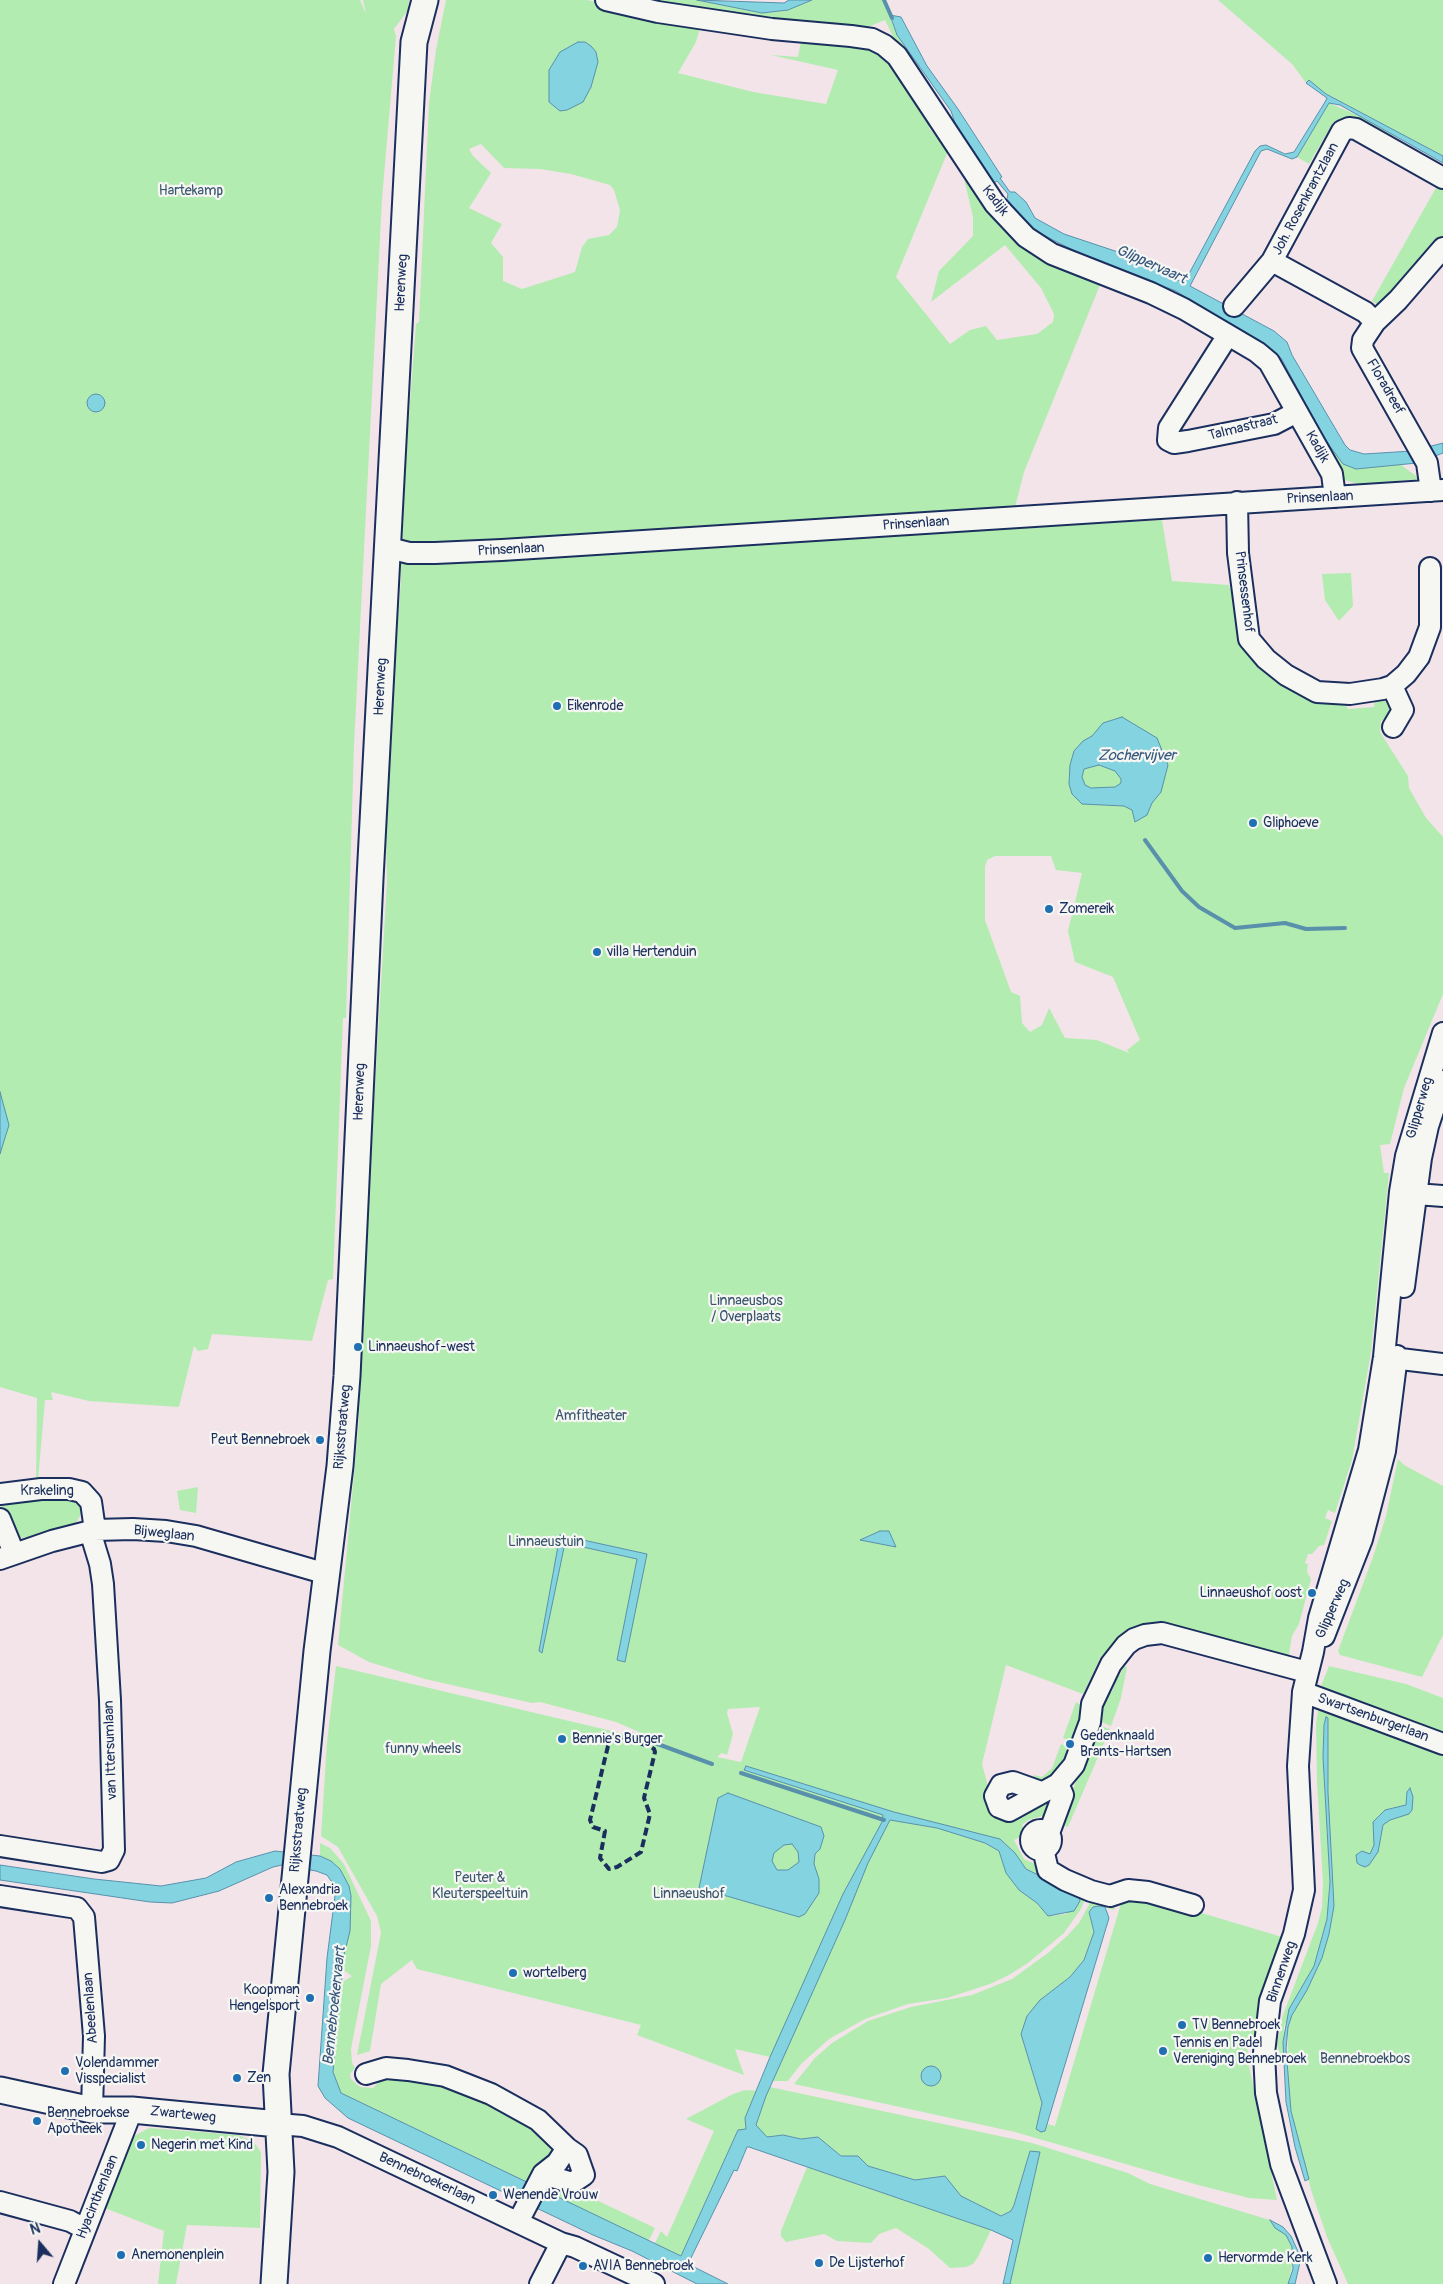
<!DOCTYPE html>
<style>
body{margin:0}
#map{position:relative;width:1443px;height:2284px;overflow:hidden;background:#f3e4ea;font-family:Pangolin,sans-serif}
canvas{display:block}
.north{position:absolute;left:15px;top:2219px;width:50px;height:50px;-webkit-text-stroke:4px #f6f6f2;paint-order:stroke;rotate:342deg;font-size:14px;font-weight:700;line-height:20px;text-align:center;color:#1b2f5e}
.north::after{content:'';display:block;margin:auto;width:18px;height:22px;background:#1b2f5e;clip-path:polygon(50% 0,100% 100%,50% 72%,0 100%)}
</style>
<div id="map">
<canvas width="1443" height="2284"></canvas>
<div class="north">N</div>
</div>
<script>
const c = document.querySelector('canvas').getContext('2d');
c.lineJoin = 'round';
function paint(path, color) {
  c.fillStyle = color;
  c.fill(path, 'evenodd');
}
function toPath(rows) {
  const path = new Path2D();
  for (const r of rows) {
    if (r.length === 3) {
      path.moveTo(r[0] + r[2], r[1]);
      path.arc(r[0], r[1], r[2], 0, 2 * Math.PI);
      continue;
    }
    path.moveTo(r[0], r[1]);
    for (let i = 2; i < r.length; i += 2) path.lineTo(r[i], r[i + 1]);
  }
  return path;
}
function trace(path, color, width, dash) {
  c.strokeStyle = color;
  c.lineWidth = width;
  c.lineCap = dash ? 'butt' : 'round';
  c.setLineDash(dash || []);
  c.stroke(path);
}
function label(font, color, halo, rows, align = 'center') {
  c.font = font + ' Pangolin,sans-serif';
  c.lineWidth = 4.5;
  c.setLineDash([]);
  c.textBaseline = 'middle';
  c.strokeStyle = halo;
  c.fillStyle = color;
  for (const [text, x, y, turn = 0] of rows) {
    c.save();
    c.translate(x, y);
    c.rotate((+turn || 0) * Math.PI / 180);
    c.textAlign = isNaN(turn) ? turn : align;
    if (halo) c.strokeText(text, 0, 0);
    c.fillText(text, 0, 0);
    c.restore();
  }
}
paint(toPath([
 [0,0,360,0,366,14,363,0,409,0,408,10,394,29,396,36,382,199,354,745,346,1018,343,1018,333,1279,328,1280,312,1341,212,1334,208,1349,198,1351,194,1346,179,1407,89,1401,51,1392,53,1400,45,1400,38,1480,36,1480,37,1398,0,1387],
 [446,0,587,0,701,25,696,42,678,73,753,92,826,104,838,70,771,55,798,57,802,36,854,41,886,54,933,121,929,128,948,151,896,277,950,344,970,330,986,326,997,340,1037,334,1053,322,1054,314,1041,288,1005,245,931,302,939,271,973,236,973,217,963,174,1005,226,1102,280,1024,472,1014,511,850,521,853,538,1162,520,1172,581,1229,585,1230,589,1239,590,1246,644,1342,699,1348,709,1374,707,1375,699,1387,696,1390,710,1388,716,1381,721,1380,732,1408,776,1409,788,1426,818,1443,837,1443,994,1404,1088,1390,1144,1380,1145,1384,1173,1389,1173,1371,1352,1352,1460,1335,1513,1328,1510,1325,1518,1332,1521,1324,1545,1319,1546,1312,1554,1308,1554,1305,1563,1308,1564,1307,1572,1311,1579,1299,1624,1292,1636,1288,1660,1175,1632,1105,1654,1101,1656,1083,1694,1006,1665,982,1764,994,1808,1063,1787,1050,1814,1028,1820,1022,1825,1027,1834,1014,1840,1024,1859,1033,1863,1037,1857,1085,1899,1081,1909,1064,1933,1028,1963,1009,1975,990,1984,947,1998,908,2004,865,2019,829,2039,801,2064,788,2081,772,2081,776,2071,770,2057,735,2049,744,2075,637,2035,641,2025,417,1969,412,1960,381,1984,370,2051,357,2055,381,1933,377,1916,338,1847,321,1836,327,1742,336,1666,667,1744,616,1722,540,1702,532,1703,425,1679,369,1662,338,1645,359,1420,357,1395,361,1233,372,1138,387,882,385,791,401,580,400,535,416,324,419,322,429,103,436,50],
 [481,144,504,168,540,169,571,174,610,185,614,190,620,210,617,227,609,235,588,239,582,247,575,272,522,289,503,281,503,257,491,243,502,224,469,208,491,173,473,156,469,149],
 [995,856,1051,856,1056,870,1082,873,1068,931,1075,962,1113,977,1140,1040,1127,1050,1129,1053,1097,1040,1065,1038,1049,1008,1042,1025,1030,1032,1022,1023,1020,996,1011,992,985,920,985,867,987,860],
 [760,1707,741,1762,717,1757,722,1753,727,1755,733,1734,727,1713,728,1709],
 [956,1830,1015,1853,1026,1869,1045,1879,1067,1914,1048,1916,1037,1903,1019,1890,1006,1873,999,1851,985,1843,954,1833],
 [631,0,697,0,762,13,788,10,812,0,883,0,897,35,913,61,902,55,885,20,863,29,840,28],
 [1218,0,1443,0,1443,156,1326,94,1309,80,1306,83,1292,64],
 [1329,103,1357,115,1394,136,1388,138,1334,121,1309,164,1297,157],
 [1437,186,1443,190,1443,235,1380,306,1372,301],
 [1305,413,1311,413,1324,438,1356,469,1400,464,1420,479,1359,484,1341,479],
 [1351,573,1353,606,1339,621,1325,600,1322,574],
 [1398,1459,1404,1465,1443,1486,1443,1635,1422,1677,1340,1655,1338,1651,1373,1557,1386,1516],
 [198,1487,196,1513,180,1510,177,1491],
 [75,1498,80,1503,81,1514,75,1525,28,1537,19,1538,13,1535,0,1508,6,1503,17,1499],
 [1124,1666,1127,1667,1121,1698,1111,1726,1097,1720,1106,1695,1112,1692,1116,1681,1109,1678,1120,1675],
 [1329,1666,1406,1684,1443,1698,1443,1732,1319,1691],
 [1076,1702,1086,1708,1078,1740,1068,1740,1063,1738],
 [1319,1704,1443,1742,1443,2284,1348,2284,1327,2237,1312,2193,1293,2124,1287,2088,1288,2027,1292,2015,1298,2005,1330,1927,1330,1854,1327,1739,1328,1718,1324,1725,1323,1757,1330,1882,1327,1919,1314,1966,1284,2026,1283,2062,1277,2045,1283,2015,1318,1923,1322,1907,1323,1882,1317,1783,1316,1724],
 [1097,1725,1110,1729,1068,1827,1060,1824],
 [1061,1744,1075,1751,1063,1777,1032,1784,1034,1775,1042,1777,1052,1768],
 [320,1843,330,1848,344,1864,371,1921,371,1946,351,2049,352,2063,355,2068,350,2074,351,2079,360,2087,373,2088,386,2074,448,2083,516,2113,559,2149,529,2185,341,2093,333,2072,341,1983,352,1976,342,1969,349,1886,340,1869,331,1861,320,1856],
 [1138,1894,1282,1937,1262,1996,1255,2041,1247,2041,1248,2061,1277,2200,1249,2198,1198,2185,1015,2132,794,2084,815,2058,832,2043,868,2021,911,2007,972,1995,1012,1979,1048,1953,1067,1936,1079,1923,1092,1899,1118,1896,1114,1910,1099,1906,1093,1907,1089,1912,1094,1932,1084,1960,1070,1977,1040,2000,1021,2034,1042,2103,1036,2129,1045,2131,1047,2124,1055,2126,1122,1900],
 [770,2087,1032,2143,1128,2173,1150,2184,1270,2220,1275,2228,1286,2235,1292,2247,1294,2255,1289,2281,1288,2284,1003,2284,1020,2241,1039,2152,1030,2151,1014,2205,1011,2211,1001,2216,960,2196,945,2176,915,2180,868,2166,858,2156,841,2156,818,2137,801,2139,783,2135,766,2137,738,2130,681,2256,654,2245,661,2231,667,2237,714,2131,686,2119,733,2094,745,2090,761,2091],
 [149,2128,238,2135,253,2141,261,2152,260,2228,187,2225,176,2284,158,2284,164,2231,102,2207,131,2138],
 [807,2167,991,2230,978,2257,973,2264,966,2267,950,2268,929,2249,896,2228,879,2234,871,2243,837,2241,824,2234,786,2242,781,2236,781,2231],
 [546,2183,563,2184,655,2228,648,2242,541,2191]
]), '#b3ecb0');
const water = toPath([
 [697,0,784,3,789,0,812,0,788,10,762,13,697,0],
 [890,15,901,17,927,66,958,109,1002,177,1000,178,1010,192,1015,192,1026,202,1035,218,1064,234,1127,255,1184,283,1255,151,1260,146,1266,145,1285,154,1294,152,1325,102,1327,98,1306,83,1309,80,1326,94,1443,156,1443,163,1340,105,1329,103,1297,157,1292,159,1267,149,1261,151,1190,286,1274,331,1287,342,1292,355,1345,445,1350,450,1364,454,1412,451,1443,443,1443,453,1417,463,1356,469,1343,464,1324,438,1281,358,1176,291,1091,259,1033,230,1007,199,1008,194,997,181,994,183,956,126,951,111,897,35,890,15],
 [578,42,585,42,591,46,596,52,598,62,591,87,583,102,567,110,560,111,549,102,549,70,560,52,578,42],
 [96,403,9],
 [1122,717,1157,738,1168,765,1161,792,1152,803,1147,815,1135,822,1132,810,1124,806,1082,804,1072,794,1069,784,1070,765,1074,751,1083,741,1092,736,1103,723,1122,717],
 [1099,765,1115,771,1121,779,1121,783,1115,787,1091,788,1085,785,1082,777,1084,769,1099,765],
 [0,1092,9,1125,0,1154,0,1092],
 [880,1531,889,1531,896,1547,860,1540,880,1531],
 [560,1535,647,1554,625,1662,617,1660,637,1559,565,1543,542,1653,539,1651,560,1535],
 [1326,1717,1328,1718,1328,1792,1334,1906,1329,1934,1322,1958,1307,1990,1292,2015,1288,2027,1286,2049,1291,2111,1309,2179,1305,2181,1295,2147,1286,2102,1283,2042,1289,2009,1314,1966,1327,1919,1330,1882,1323,1757,1324,1725,1326,1717],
 [746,1766,894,1812,1000,1839,1015,1853,1026,1869,1079,1895,1080,1901,1074,1911,1048,1916,1037,1903,1019,1890,1006,1873,999,1851,985,1843,937,1828,890,1820,868,1863,845,1920,766,2096,756,2125,767,2137,783,2135,801,2139,818,2137,841,2156,858,2156,868,2166,915,2180,945,2176,961,2196,1001,2216,1011,2211,1014,2205,1030,2151,1040,2152,1010,2284,1003,2284,1013,2240,991,2230,749,2147,747,2147,737,2171,734,2170,688,2264,728,2284,697,2284,632,2251,593,2235,348,2118,325,2098,318,2086,327,1958,336,1888,327,1875,316,1871,282,1865,273,1867,219,1891,172,1903,150,1902,0,1880,0,1865,94,1879,161,1886,206,1878,236,1862,275,1851,320,1856,331,1861,340,1869,349,1886,351,1896,350,1931,344,1955,333,2072,341,2093,681,2256,738,2130,746,2129,745,2118,770,2057,843,1894,882,1822,883,1815,744,1770,746,1766],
 [1410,1788,1413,1797,1412,1810,1409,1814,1390,1820,1383,1825,1378,1852,1369,1865,1365,1867,1360,1865,1357,1863,1356,1855,1362,1851,1370,1854,1374,1845,1373,1822,1385,1810,1406,1805,1407,1792,1410,1788],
 [728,1793,821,1827,824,1836,820,1849,815,1854,814,1864,819,1879,819,1893,805,1914,799,1917,699,1888,718,1798,728,1793],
 [792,1844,798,1852,799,1862,788,1870,777,1870,772,1861,774,1853,784,1845,792,1844],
 [1099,1906,1105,1907,1109,1918,1045,2131,1041,2132,1036,2129,1042,2103,1021,2034,1027,2016,1040,2000,1070,1977,1084,1960,1094,1932,1089,1912,1093,1907,1099,1906],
 [931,2076,10],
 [1270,2220,1283,2227,1291,2236,1301,2258,1295,2284,1288,2284,1293,2269,1292,2247,1286,2235,1275,2228,1270,2220]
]);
paint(water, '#83d3e0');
trace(water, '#5991ac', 1);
trace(toPath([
 [884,0,892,18],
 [1145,840,1182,891,1199,907,1235,928,1285,923,1306,929,1345,928],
 [625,1732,712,1764],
 [741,1773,884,1820]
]), '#5991ac', 4);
const minor = toPath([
 [606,0,658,12,772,29,851,36,872,39,884,45,897,56,995,204,1026,237,1052,254,1151,293,1184,309,1257,352,1269,362,1332,474,1335,497],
 [1272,261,1365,312,1375,322],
 [1234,306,1272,261,1342,131,1349,128,1356,129,1443,178],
 [1228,335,1169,428,1168,440,1174,443,1188,441,1274,424,1297,412],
 [1431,491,1427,463,1362,348,1363,340,1375,322,1398,300,1443,248],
 [1237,502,1238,553,1249,639,1266,659,1286,675,1317,692,1350,694,1383,689,1392,686,1406,674,1419,657,1430,627,1430,568],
 [389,548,409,553,435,553,502,550,1443,490],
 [1392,686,1403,710,1393,727],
 [1403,1193,1443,1196],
 [1404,1287,1421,1158,1428,1126,1443,1081],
 [1384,1357,1443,1364],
 [0,1494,41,1489,69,1489,82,1492,91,1502,95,1530,93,1541,100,1564,103,1584,110,1700,114,1850,109,1860,102,1862,0,1846],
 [0,1519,14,1553],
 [0,1559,52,1541,95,1530,133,1529,166,1531,196,1536,327,1574],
 [1324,1636,1362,1539,1385,1451,1397,1356],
 [1303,1692,1443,1744],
 [1041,1792,1013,1782,1001,1785,995,1796,999,1807,1009,1811,1058,1784,1074,1765,1090,1722,1092,1704,1111,1664,1126,1645,1134,1639,1145,1635,1162,1633,1307,1672],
 [1041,1840,10],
 [1049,1833,1063,1795,1058,1784],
 [1043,1849,1048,1870,1065,1880,1091,1891,1110,1896,1128,1890,1148,1892,1193,1905],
 [0,1896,77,1908,84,1917,94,2036,92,2110],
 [366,2074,386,2068,408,2070,445,2076,491,2094,538,2120,567,2148,577,2155,584,2175,572,2183,543,2174],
 [278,2124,303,2126,338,2137,561,2243,575,2247,654,2284],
 [0,2202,70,2221,85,2229],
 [518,2222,543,2174,557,2163,567,2148],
 [64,2284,132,2110],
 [540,2284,561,2243],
 [1326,2284,1281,2164,1266,2093,1264,2053,1270,2001,1294,1934,1304,1890,1298,1766,1303,1692,1313,1652,1319,1618,1369,1450,1384,1357,1400,1192,1406,1156,1443,1033]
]);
const major = toPath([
 [0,2090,92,2110,132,2110,278,2124],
 [274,2284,281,2172,276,2074,317,1651,340,1466,347,1376,370,879,414,42,425,0]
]);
trace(minor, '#1b2f5e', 24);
trace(major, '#1b2f5e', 29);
trace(minor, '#f6f6f2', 20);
trace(major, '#f6f6f2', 25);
trace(toPath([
 [618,1736,651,1747,654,1749,655,1752,644,1798,650,1814,641,1852,617,1867,609,1869,600,1858,605,1831,593,1827,590,1820,608,1746,614,1737,618,1736]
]), '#1b2f5e', 4, [8, 4]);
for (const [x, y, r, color] of [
 [557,706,5,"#1f6fb2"],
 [1253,823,5,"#1f6fb2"],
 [1049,909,5,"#1f6fb2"],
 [597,952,5,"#1f6fb2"],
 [358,1347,5,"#1f6fb2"],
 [320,1440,5,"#1f6fb2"],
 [1312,1593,5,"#1f6fb2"],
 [562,1739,5,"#1f6fb2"],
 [1070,1744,5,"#1f6fb2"],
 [269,1898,5,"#1f6fb2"],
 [513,1973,5,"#1f6fb2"],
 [310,1998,5,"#1f6fb2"],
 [1182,2025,5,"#1f6fb2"],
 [1163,2051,5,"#1f6fb2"],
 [65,2071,5,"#1f6fb2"],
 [237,2078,5,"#1f6fb2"],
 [37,2121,5,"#1f6fb2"],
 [141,2145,5,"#1f6fb2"],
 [493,2195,5,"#1f6fb2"],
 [121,2255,5,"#1f6fb2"],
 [1208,2258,5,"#1f6fb2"],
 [819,2263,5,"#1f6fb2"],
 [583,2266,5,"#1f6fb2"]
]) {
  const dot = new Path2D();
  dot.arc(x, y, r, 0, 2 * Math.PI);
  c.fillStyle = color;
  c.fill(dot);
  trace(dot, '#f6f6f2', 2);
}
label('14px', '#39556e', '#f6f6f2', [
 ["Hartekamp",191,191],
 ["Linnaeusbos",746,1301],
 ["/ Overplaats",746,1317],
 ["Amfitheater",591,1416],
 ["Linnaeustuin",546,1542],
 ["funny wheels",423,1749],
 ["Peuter &",480,1878],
 ["Kleuterspeeltuin",480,1894],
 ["Linnaeushof",689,1894],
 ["Bennebroekbos",1365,2059]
]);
label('14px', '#1b2f5e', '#f6f6f2', [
 ["Joh. Rosenkrantzlaan",1306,199,-62],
 ["Kadijk",995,201,52],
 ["Herenweg",402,283,-87],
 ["Floradreef",1385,387,60],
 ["Talmastraat",1243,428,-14],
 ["Kadijk",1317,447,60],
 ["Prinsenlaan",1320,498,-3],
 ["Prinsenlaan",916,524,-4],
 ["Prinsenlaan",511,550,-3],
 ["Prinsessenhof",1244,592,83],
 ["Herenweg",381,687,-87],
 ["Herenweg",360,1092,-88],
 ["Glipperweg",1420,1108,-74],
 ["Rijksstraatweg",343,1427,-85],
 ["Krakeling",47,1491],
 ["Bijweglaan",164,1534,6],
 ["Glipperweg",1333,1609,-66],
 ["Swartsenburgerlaan",1373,1718,20],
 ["van Ittersumlaan",111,1750,-92],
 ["Rijksstraatweg",299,1830,-85],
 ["Binnenweg",1282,1972,-71],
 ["Abeelenlaan",91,2008,-94],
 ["Zwarteweg",183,2115,6],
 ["Bennebroekerlaan",427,2179,25],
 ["Hyacinthenlaan",98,2197,-68]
]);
label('14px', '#1b2f5e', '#f6f6f2', [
 ["Eikenrode",567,706],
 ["Gliphoeve",1263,823],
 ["Zomereik",1059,909],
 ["villa Hertenduin",607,952],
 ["Linnaeushof-west",368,1347],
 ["Peut Bennebroek",310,1440,"right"],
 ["Linnaeushof oost",1302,1593,"right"],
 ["Gedenknaald",1080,1736],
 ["Brants-Hartsen",1080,1752],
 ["Bennie's Burger",572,1739],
 ["Alexandria",279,1890],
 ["Bennebroek",279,1906],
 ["wortelberg",523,1973],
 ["Koopman",300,1990,"right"],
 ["Hengelsport",300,2006,"right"],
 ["TV Bennebroek",1192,2025],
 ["Tennis en Padel",1173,2043],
 ["Vereniging Bennebroek",1173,2059],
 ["Volendammer",75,2063],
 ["Visspecialist",75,2079],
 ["Zen",247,2078],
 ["Bennebroekse",47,2113],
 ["Apotheek",47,2129],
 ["Negerin met Kind",151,2145],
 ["Wenende Vrouw",503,2195],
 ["Anemonenplein",131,2255],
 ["Hervormde Kerk",1218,2258],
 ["De Lijsterhof",829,2263],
 ["AVIA Bennebroek",593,2266]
], 'left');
label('italic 15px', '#35587e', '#f6f6f2', [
 ["Glippervaart",1151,265,24],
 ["Zochervijver",1137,756],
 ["Bennebroekervaart",335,2006,-84]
]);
</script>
